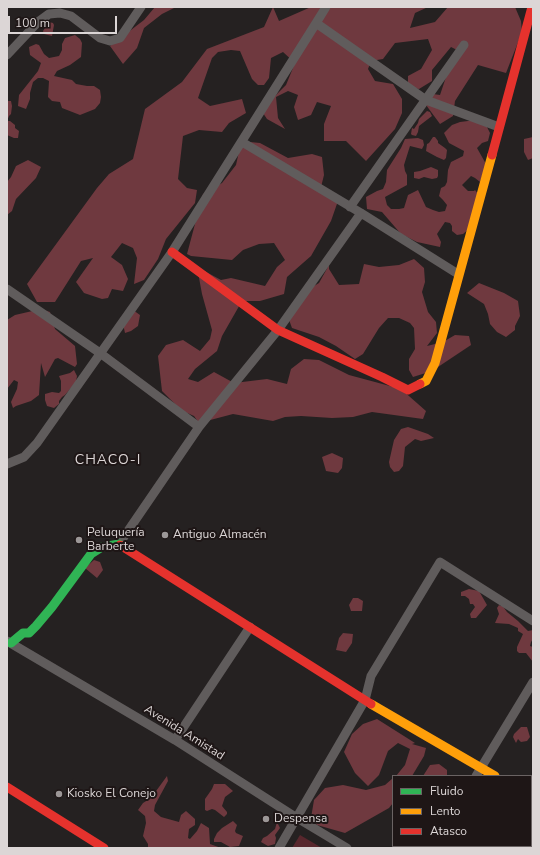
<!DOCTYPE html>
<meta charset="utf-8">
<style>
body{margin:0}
#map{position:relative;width:540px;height:855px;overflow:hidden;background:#252121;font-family:"Nunito Sans",sans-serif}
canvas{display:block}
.frame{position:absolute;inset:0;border:8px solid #dcd6d6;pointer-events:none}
.legend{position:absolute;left:392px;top:775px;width:140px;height:72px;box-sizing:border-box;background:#1e1616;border:1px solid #6a6363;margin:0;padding:5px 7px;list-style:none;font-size:12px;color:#dcd6d6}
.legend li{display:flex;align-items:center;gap:8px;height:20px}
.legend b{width:20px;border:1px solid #6a6363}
.scale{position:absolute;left:8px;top:16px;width:109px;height:18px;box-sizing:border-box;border:2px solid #dcd6d6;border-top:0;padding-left:5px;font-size:12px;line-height:14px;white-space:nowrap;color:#dcd6d6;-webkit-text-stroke:3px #1e1616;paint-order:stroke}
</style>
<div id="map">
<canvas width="540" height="855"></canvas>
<div class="frame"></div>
<ul class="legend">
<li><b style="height:5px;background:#30b455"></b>Fluido</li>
<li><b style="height:5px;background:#ff9f0a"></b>Lento</li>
<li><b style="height:5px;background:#e5322d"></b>Atasco</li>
</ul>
<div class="scale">100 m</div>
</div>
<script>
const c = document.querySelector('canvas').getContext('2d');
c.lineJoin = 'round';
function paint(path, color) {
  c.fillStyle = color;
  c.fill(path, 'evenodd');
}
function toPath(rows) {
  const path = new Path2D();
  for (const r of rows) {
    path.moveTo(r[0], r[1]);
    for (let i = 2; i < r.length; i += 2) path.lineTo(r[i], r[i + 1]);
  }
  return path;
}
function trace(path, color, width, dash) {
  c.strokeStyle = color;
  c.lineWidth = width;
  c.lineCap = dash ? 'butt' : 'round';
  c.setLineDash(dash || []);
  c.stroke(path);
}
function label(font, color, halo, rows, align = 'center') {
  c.font = font + ' "Nunito Sans",sans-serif';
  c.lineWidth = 4;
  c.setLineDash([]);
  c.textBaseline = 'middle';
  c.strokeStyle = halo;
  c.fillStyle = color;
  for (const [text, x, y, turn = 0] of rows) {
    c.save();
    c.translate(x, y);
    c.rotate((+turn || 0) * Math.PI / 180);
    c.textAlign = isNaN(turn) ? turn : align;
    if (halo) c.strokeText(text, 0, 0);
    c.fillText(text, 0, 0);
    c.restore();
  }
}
paint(toPath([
 [300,835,322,848,292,848]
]), '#58272d');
paint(toPath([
 [155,7,176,7,162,14,144,28,137,48,123,64,110,46,144,20],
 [273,7,279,21,311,7,428,7,415,13,410,28,435,22,448,7,515,7,521,21,522,32,506,73,478,65,455,101,453,116,440,124,426,105,433,94,440,95,448,71,459,51,451,47,432,70,432,81,419,89,408,87,408,76,421,69,432,50,428,39,395,43,383,59,371,61,368,69,375,81,393,84,402,99,402,113,395,129,366,161,346,141,324,141,324,124,331,106,317,102,311,115,298,120,294,107,298,95,288,91,276,97,278,118,285,129,267,119,261,110,286,85,295,63,283,52,271,58,269,78,264,85,258,85,252,79,240,51,231,50,218,52,212,58,198,98,210,106,242,99,246,113,229,123,222,132,199,130,183,136,178,179,187,188,197,190,195,203,166,239,158,259,144,280,134,284,137,258,133,248,122,243,111,257,122,265,128,279,123,291,112,289,108,298,102,299,84,293,76,282,93,258,81,261,55,302,37,302,27,284,97,188,109,174,133,159,145,109,182,82,207,49,264,27],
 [49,22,53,23,54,25,52,36,44,34,43,31],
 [75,35,80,39,82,43,81,57,70,65,57,71,54,76,72,80,76,84,87,86,94,86,100,90,101,97,100,103,95,109,80,115,62,108,60,102,52,101,48,97,49,81,43,78,38,78,33,82,30,93,30,99,26,109,18,106,19,95,38,71,41,63,30,55,29,47,36,44,39,45,44,54,49,58,59,56,62,50,62,44,65,38],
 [7,101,11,101,12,106,11,114,9,116,7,121,10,121,15,125,15,128,19,131,18,138,14,138,7,135],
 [427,111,430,112,432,116,419,126,418,132,416,136,412,135,411,134,412,128,414,129,418,123,419,119],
 [468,121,479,121,487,127,490,133,488,141,482,143,477,148,486,164,480,182,475,178,471,176,462,185,468,191,474,191,475,190,479,195,469,229,463,234,457,235,452,231,452,226,450,223,445,222,437,234,441,242,440,247,417,242,401,234,382,212,367,209,366,197,377,191,383,189,386,182,387,170,401,148,405,139,418,138,423,140,424,145,422,149,410,146,404,165,405,171,407,175,407,185,385,197,387,205,391,209,399,209,404,208,408,195,418,190,426,207,433,210,439,212,445,211,447,205,443,200,439,196,441,188,445,186,447,182,448,170,451,162,463,156,464,151,449,143,444,133,452,125,460,122],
 [433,137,435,137,438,141,438,143,445,148,447,150,446,158,444,160,437,157,426,151,427,144,429,143],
 [533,137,533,158,528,160,524,152,524,139],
 [250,142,260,143,288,158,312,154,322,157,324,175,321,187,339,198,331,221,311,256,287,277,284,294,260,301,242,301,222,336,217,351,195,369,188,379,198,382,214,372,234,383,267,379,287,384,291,369,304,359,319,360,349,375,401,389,426,411,423,419,372,412,353,417,332,418,301,416,285,417,273,421,233,414,199,423,194,416,185,412,178,407,162,391,158,356,166,345,183,340,200,351,210,339,212,330,202,294,197,267,221,280,231,278,265,286,277,267,285,260,274,243,259,244,243,250,232,260,191,256,187,254,203,194,222,183,236,165,240,147],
 [28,160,41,167,36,178,16,199,12,211,7,215,7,182,11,177,16,166],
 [431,167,438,170,438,176,437,178,432,179,424,177,419,179,414,178,414,172,420,171],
 [414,259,424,268,425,282,422,292,428,312,436,322,437,333,427,346,443,342,455,335,469,336,471,345,432,371,413,377,409,370,409,359,415,349,414,328,410,323,399,318,388,318,379,328,363,354,355,359,336,346,319,337,292,328,288,317,309,289,319,283,329,265,329,269,339,285,359,284,364,264,379,267,399,265],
 [479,283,504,293,518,301,520,316,515,326,515,330,506,337,497,332,490,324,488,314,484,304,467,293],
 [41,309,50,312,55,329,75,346,77,364,75,367,58,358,55,359,45,377,41,363,39,395,31,401,16,406,13,408,11,402,17,389,18,382,14,380,7,389,7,320,15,315],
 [133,310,140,315,138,326,131,331,125,333,123,324],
 [74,370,77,376,76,382,65,395,62,397,59,401,59,404,54,408,47,406,45,400,45,394,52,392,59,393,61,391,61,381,59,376,70,373],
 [408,427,428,434,434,438,421,441,415,439,405,447,403,466,399,471,394,472,390,467,389,462,394,440,401,429],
 [332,453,343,458,342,468,338,473,326,471,322,457],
 [94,560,100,562,103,570,97,578,85,568],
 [469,589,479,591,487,605,476,618,471,618,470,614,475,607,473,604,470,604,469,599,465,596,461,596,461,592],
 [353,598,358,598,363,601,362,611,351,611,349,605],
 [499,605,501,606,502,605,507,612,518,621,528,631,533,630,533,639,531,642,530,646,533,647,533,662,526,653,519,653,517,651,517,647,523,634,518,631,518,628,509,624,495,623,499,614,497,608],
 [343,633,353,634,352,643,346,652,336,650,339,638],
 [377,719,415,743,412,744,426,748,424,756,412,776,396,776,405,765,410,749,398,743,388,751,379,775,368,786,355,773,344,752,352,734,363,724],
 [521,727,527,727,530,737,527,741,521,742,518,739,516,743,513,737,514,734],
 [439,764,447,770,447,776,423,776,430,765],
 [167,776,168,781,155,805,154,811,161,817,179,822,181,815,186,811,195,819,195,825,189,829,188,838,190,839,197,831,201,823,209,828,210,844,221,848,148,848,148,844,143,836,146,823,145,816,138,810,143,803,151,798],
 [393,778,393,803,389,808,345,833,317,825,311,818,314,800,325,788,343,785,366,790,385,785],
 [214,784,225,784,233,791,225,797,222,806,227,812,227,814,224,817,215,810,212,809,207,811,205,810,205,799,212,789],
 [233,821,237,825,235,831,236,833,243,836,239,846,230,847,221,842,214,842,214,839,217,833,222,828],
 [277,822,280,828,275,835,276,838,275,844,268,846,261,842,263,838,267,836,275,829],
 [452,846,523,846,522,848,450,848]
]), '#6f393f');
trace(toPath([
 [316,23,426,100,499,127],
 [7,55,38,22,49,14,60,13,71,16,100,38,110,41,120,38,141,7],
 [242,142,361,213,458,274],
 [350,207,464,45],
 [7,289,100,353,199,427],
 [7,464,24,457,37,443,172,252,313,28,326,7],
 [119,544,199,427,278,330,361,213],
 [7,641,175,740,297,818,347,848],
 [175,740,250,627],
 [476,776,533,682],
 [531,798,533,799],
 [279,848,365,700,371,676,440,562,533,621],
 [436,848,438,846]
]), '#605c5c', 9);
trace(toPath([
 [11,643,23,633,29,633,36,626,52,607,91,554,102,547,119,544,120,545]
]), '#30b455', 9);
trace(toPath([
 [420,384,426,381,435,363,492,155],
 [371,704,495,776]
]), '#ff9f0a', 9);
trace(toPath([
 [492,155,532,7],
 [172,252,278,330,382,377,408,390,420,384],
 [120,545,371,704],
 [7,787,104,848]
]), '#e5322d', 9);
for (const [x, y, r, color] of [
 [165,535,4,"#9c9797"],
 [79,540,4,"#9c9797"],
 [59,794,4,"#9c9797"],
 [266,819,4,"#9c9797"]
]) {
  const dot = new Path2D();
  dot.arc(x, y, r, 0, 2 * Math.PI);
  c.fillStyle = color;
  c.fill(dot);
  trace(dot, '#1e1616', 1.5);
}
label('12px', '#dcd6d6', '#1e1616', [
 ["Peluquería",87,533],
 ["Barberte",87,547],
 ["Antiguo Almacén",173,535],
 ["Kiosko El Conejo",67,794],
 ["Despensa",274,819]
], 'left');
label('12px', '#dcd6d6', '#1e1616', [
 ["Avenida Amistad",184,733,32]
]);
c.letterSpacing = '1px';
label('14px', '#dcd6d6', '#1e1616', [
 ["CHACO-I",108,461]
]);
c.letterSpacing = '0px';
</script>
